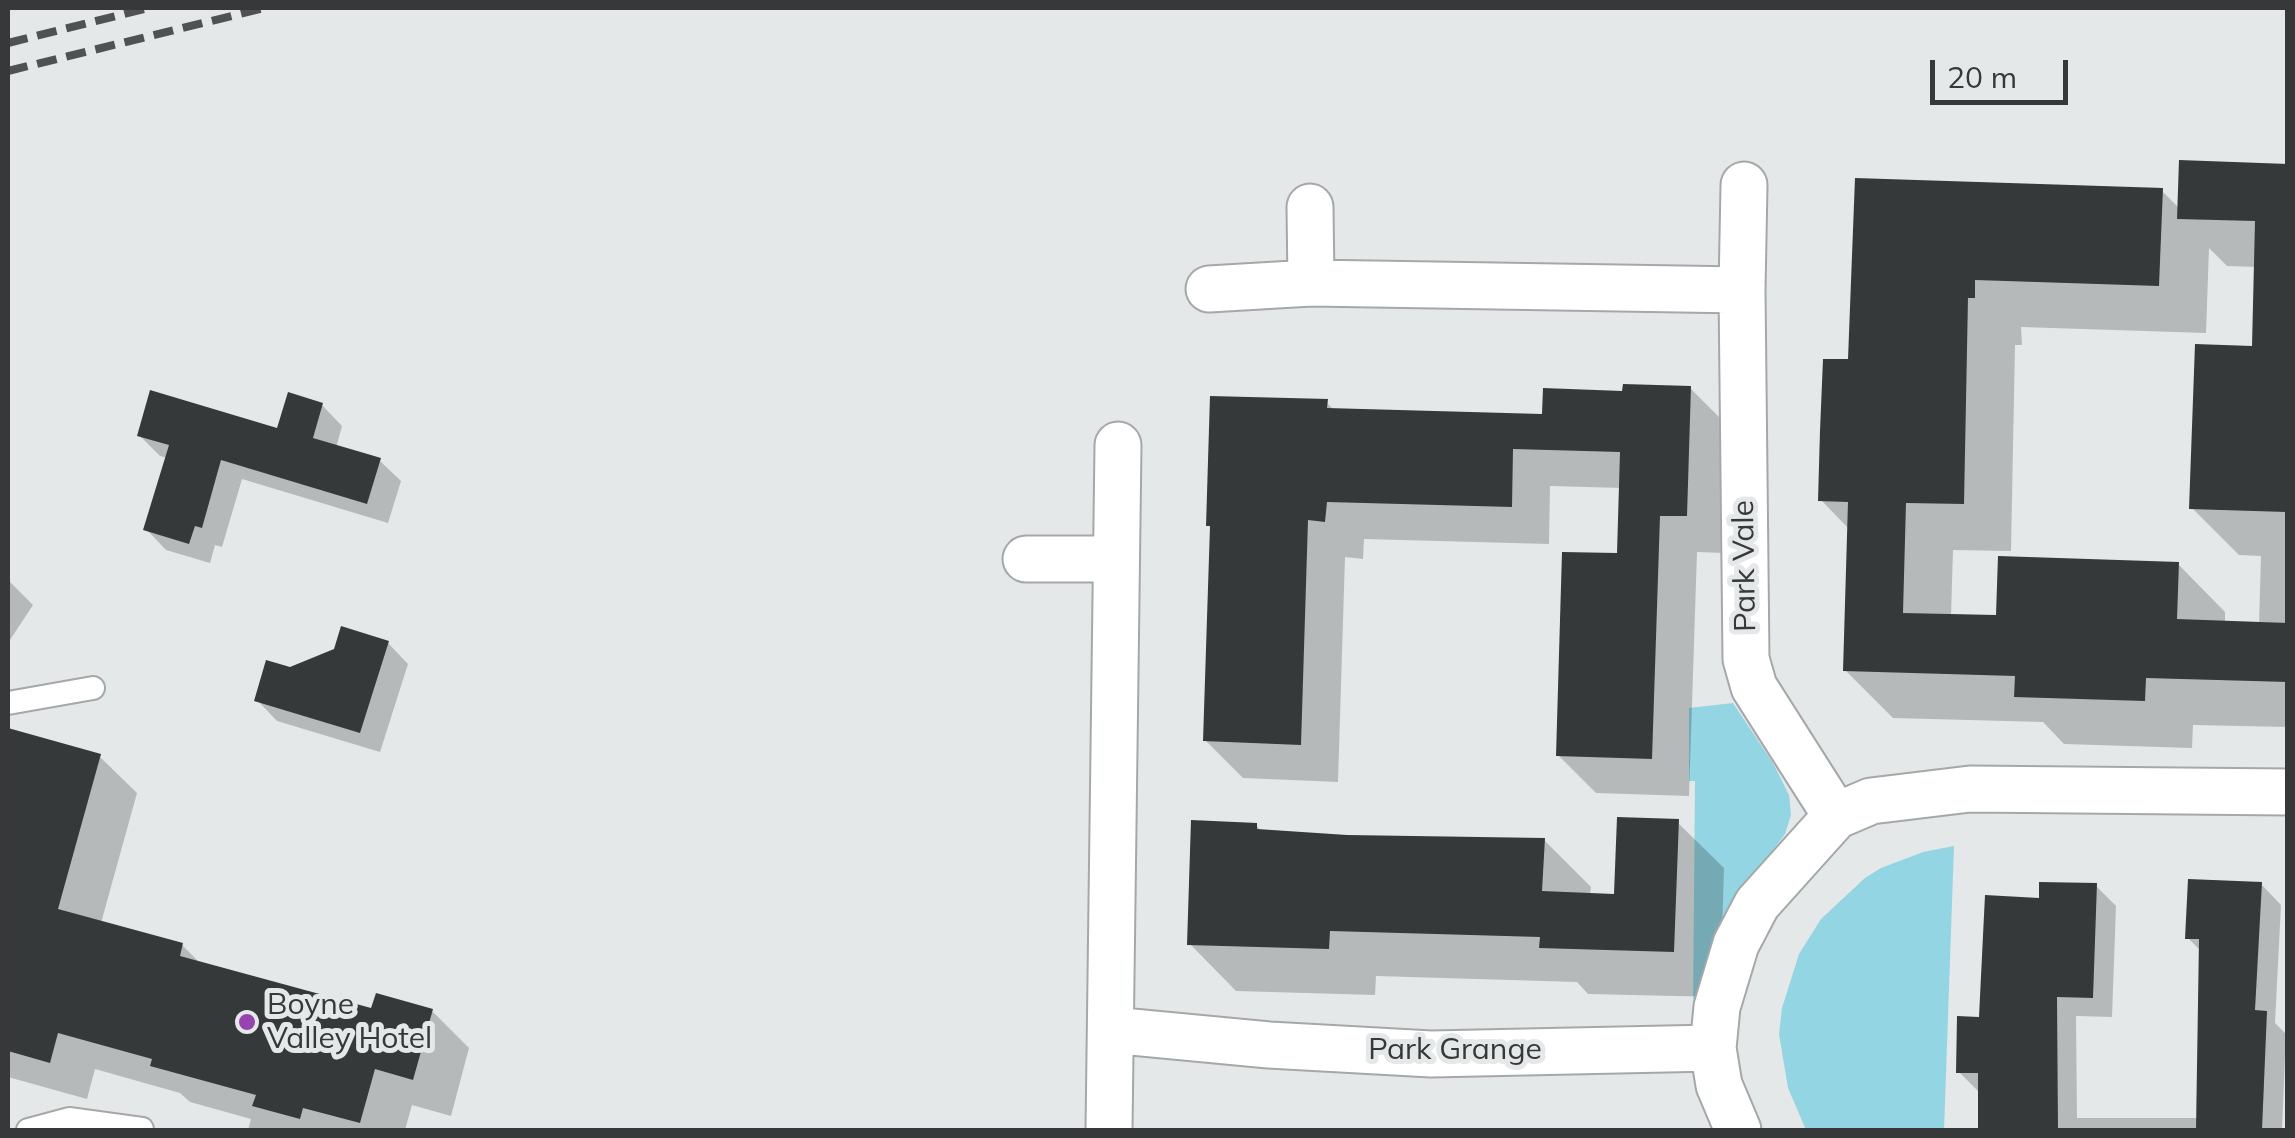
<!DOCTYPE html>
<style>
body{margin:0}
#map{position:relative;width:2295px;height:1138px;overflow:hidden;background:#e4e8e9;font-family:Mulish,sans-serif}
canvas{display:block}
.frame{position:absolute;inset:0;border:10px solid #373839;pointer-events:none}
.scale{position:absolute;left:1930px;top:60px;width:138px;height:45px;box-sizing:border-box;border:5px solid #373839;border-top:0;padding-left:12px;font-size:30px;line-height:35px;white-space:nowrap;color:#373839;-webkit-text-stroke:8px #e4e8e9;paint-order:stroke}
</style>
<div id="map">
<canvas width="2295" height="1138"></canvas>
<div class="frame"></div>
<div class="scale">20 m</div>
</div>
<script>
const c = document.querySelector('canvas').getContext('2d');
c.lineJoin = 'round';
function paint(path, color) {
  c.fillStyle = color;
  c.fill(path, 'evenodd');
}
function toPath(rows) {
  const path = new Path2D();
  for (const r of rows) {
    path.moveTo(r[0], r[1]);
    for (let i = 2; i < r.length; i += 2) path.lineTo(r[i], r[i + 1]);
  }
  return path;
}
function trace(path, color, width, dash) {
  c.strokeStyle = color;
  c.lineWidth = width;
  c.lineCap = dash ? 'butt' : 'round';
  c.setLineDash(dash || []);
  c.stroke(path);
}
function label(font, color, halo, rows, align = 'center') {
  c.font = font + ' Mulish,sans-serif';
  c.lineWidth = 10;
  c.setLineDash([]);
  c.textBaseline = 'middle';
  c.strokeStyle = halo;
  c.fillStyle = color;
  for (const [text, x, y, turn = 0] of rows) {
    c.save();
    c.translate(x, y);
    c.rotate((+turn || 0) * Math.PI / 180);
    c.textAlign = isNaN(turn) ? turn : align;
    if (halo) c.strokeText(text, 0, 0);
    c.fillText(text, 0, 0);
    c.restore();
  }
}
paint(toPath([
 [1733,703,1773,763,1789,795,1791,815,1785,834,1728,910,1693,1004,1695,781,1689,781,1689,708],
 [1954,846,1944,1130,1806,1130,1788,1088,1779,1034,1782,1008,1799,954,1821,919,1865,878,1881,868,1923,852]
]), '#93d5e3');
paint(toPath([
 [2288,166,2288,727,2193,725,2192,748,2064,744,2043,722,1893,718,1845,670,1850,530,1821,500,1851,362,1857,180,2162,191,2180,209],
 [2209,248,2227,266,2257,267,2254,349,2192,508,2239,555,2261,556,2259,625,2225,623,2225,612,2178,564,1999,618,1951,616,1953,550,2011,551,2015,345,2022,345,2021,327,2206,333],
 [1690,388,1728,426,1724,553,1697,552,1689,796,1596,793,1558,755,1620,556,1622,488,1550,486,1549,544,1364,539,1363,559,1345,557,1338,782,1243,778,1205,740,1212,529,1208,525,1326,402,1335,411,1544,416,1625,394],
 [322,405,342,426,336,448,380,461,401,481,388,523,242,479,222,547,215,545,210,563,166,550,146,529,168,458,160,456,139,435,279,431],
 [8,580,33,605,8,643],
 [388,643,408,664,380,752,277,721,257,700,290,670],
 [8,731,99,756,137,793,101,923,182,945,201,964,373,1011,432,1011,469,1048,451,1116,412,1105,405,1130,248,1130,251,1119,190,1102,180,1093,95,1069,87,1099,8,1077],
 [1677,822,1724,868,1720,997,1588,994,1577,982,1376,976,1375,995,1236,991,1190,944,1256,825,1262,832,1346,837,1544,840,1591,887,1590,895,1617,896],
 [2261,884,2281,905,2275,1023,2286,1034,2282,1130,1980,1130,1980,1093,1959,1072,1981,1020,2042,901,2096,886,2116,906,2112,1017,2076,1016,2077,1118,2199,1118,2201,951,2188,938]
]), '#0003');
paint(toPath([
 [2179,160,2288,164,2286,512,2189,509,2195,344,2252,346,2255,221,2177,219],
 [1855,178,2163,188,2159,286,1975,280,1975,298,1968,298,1964,504,1906,503,1903,613,1996,615,1998,556,2179,562,2177,619,2288,623,2288,682,2146,678,2145,701,2014,697,2015,676,1843,671,1848,502,1818,501,1820,431,1823,359,1848,359],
 [1623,384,1691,386,1687,516,1660,516,1652,759,1556,756,1562,552,1617,553,1620,452,1513,449,1512,507,1327,502,1325,522,1308,520,1301,745,1203,741,1210,526,1206,526,1210,396,1328,399,1327,408,1542,414,1543,388,1622,391],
 [150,390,277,428,288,392,323,403,313,438,381,458,367,504,221,460,202,528,195,526,189,544,143,530,169,445,137,436],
 [341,626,389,641,360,733,254,701,266,660,290,667,334,649],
 [8,728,101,754,58,909,183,943,180,956,371,1008,376,993,433,1009,413,1080,375,1069,360,1123,303,1108,300,1119,252,1106,256,1095,150,1066,152,1059,58,1033,50,1063,8,1051],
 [1617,817,1679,819,1674,952,1539,948,1540,937,1330,931,1329,949,1187,945,1191,820,1257,823,1257,829,1347,835,1545,838,1542,891,1614,894],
 [2188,879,2262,882,2255,1010,2267,1011,2262,1130,2196,1130,2199,939,2185,939],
 [2039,882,2097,883,2093,998,2057,997,2058,1130,1978,1130,1978,1073,1956,1073,1957,1016,1979,1017,1985,895,2039,898]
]), '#36393a');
const lane = toPath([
 [8,703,93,688],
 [28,1130,69,1119,142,1129]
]);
const street = toPath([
 [1744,185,1742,290,1746,659,1754,687,1836,816],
 [1310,207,1311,283],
 [1209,289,1311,283,1742,290],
 [1026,559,1116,559],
 [1111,1030,1269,1045,1431,1054,1713,1048,1719,1085,1738,1130],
 [1713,1048,1717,1007,1736,944,1757,904,1836,816,1871,801,1970,789,2288,792],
 [1109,1130,1118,445]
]);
trace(lane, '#a5a8a9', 26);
trace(street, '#a5a8a9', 49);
trace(lane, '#fff', 22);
trace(street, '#fff', 45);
trace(toPath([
 [8,43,148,8],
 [8,71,264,8]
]), '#4f5152', 8, [20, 10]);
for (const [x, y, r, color] of [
 [247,1022,10,"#9743b0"]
]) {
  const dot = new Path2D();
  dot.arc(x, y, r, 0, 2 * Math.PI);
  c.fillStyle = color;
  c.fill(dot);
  trace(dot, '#e4e8e9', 4);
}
label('30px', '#373839', '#e4e8e9', [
 ["Park Vale",1745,566,-91],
 ["Park Grange",1455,1050]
]);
label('30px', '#373839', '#e4e8e9', [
 ["Boyne",267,1005],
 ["Valley Hotel",267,1039]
], 'left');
</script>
